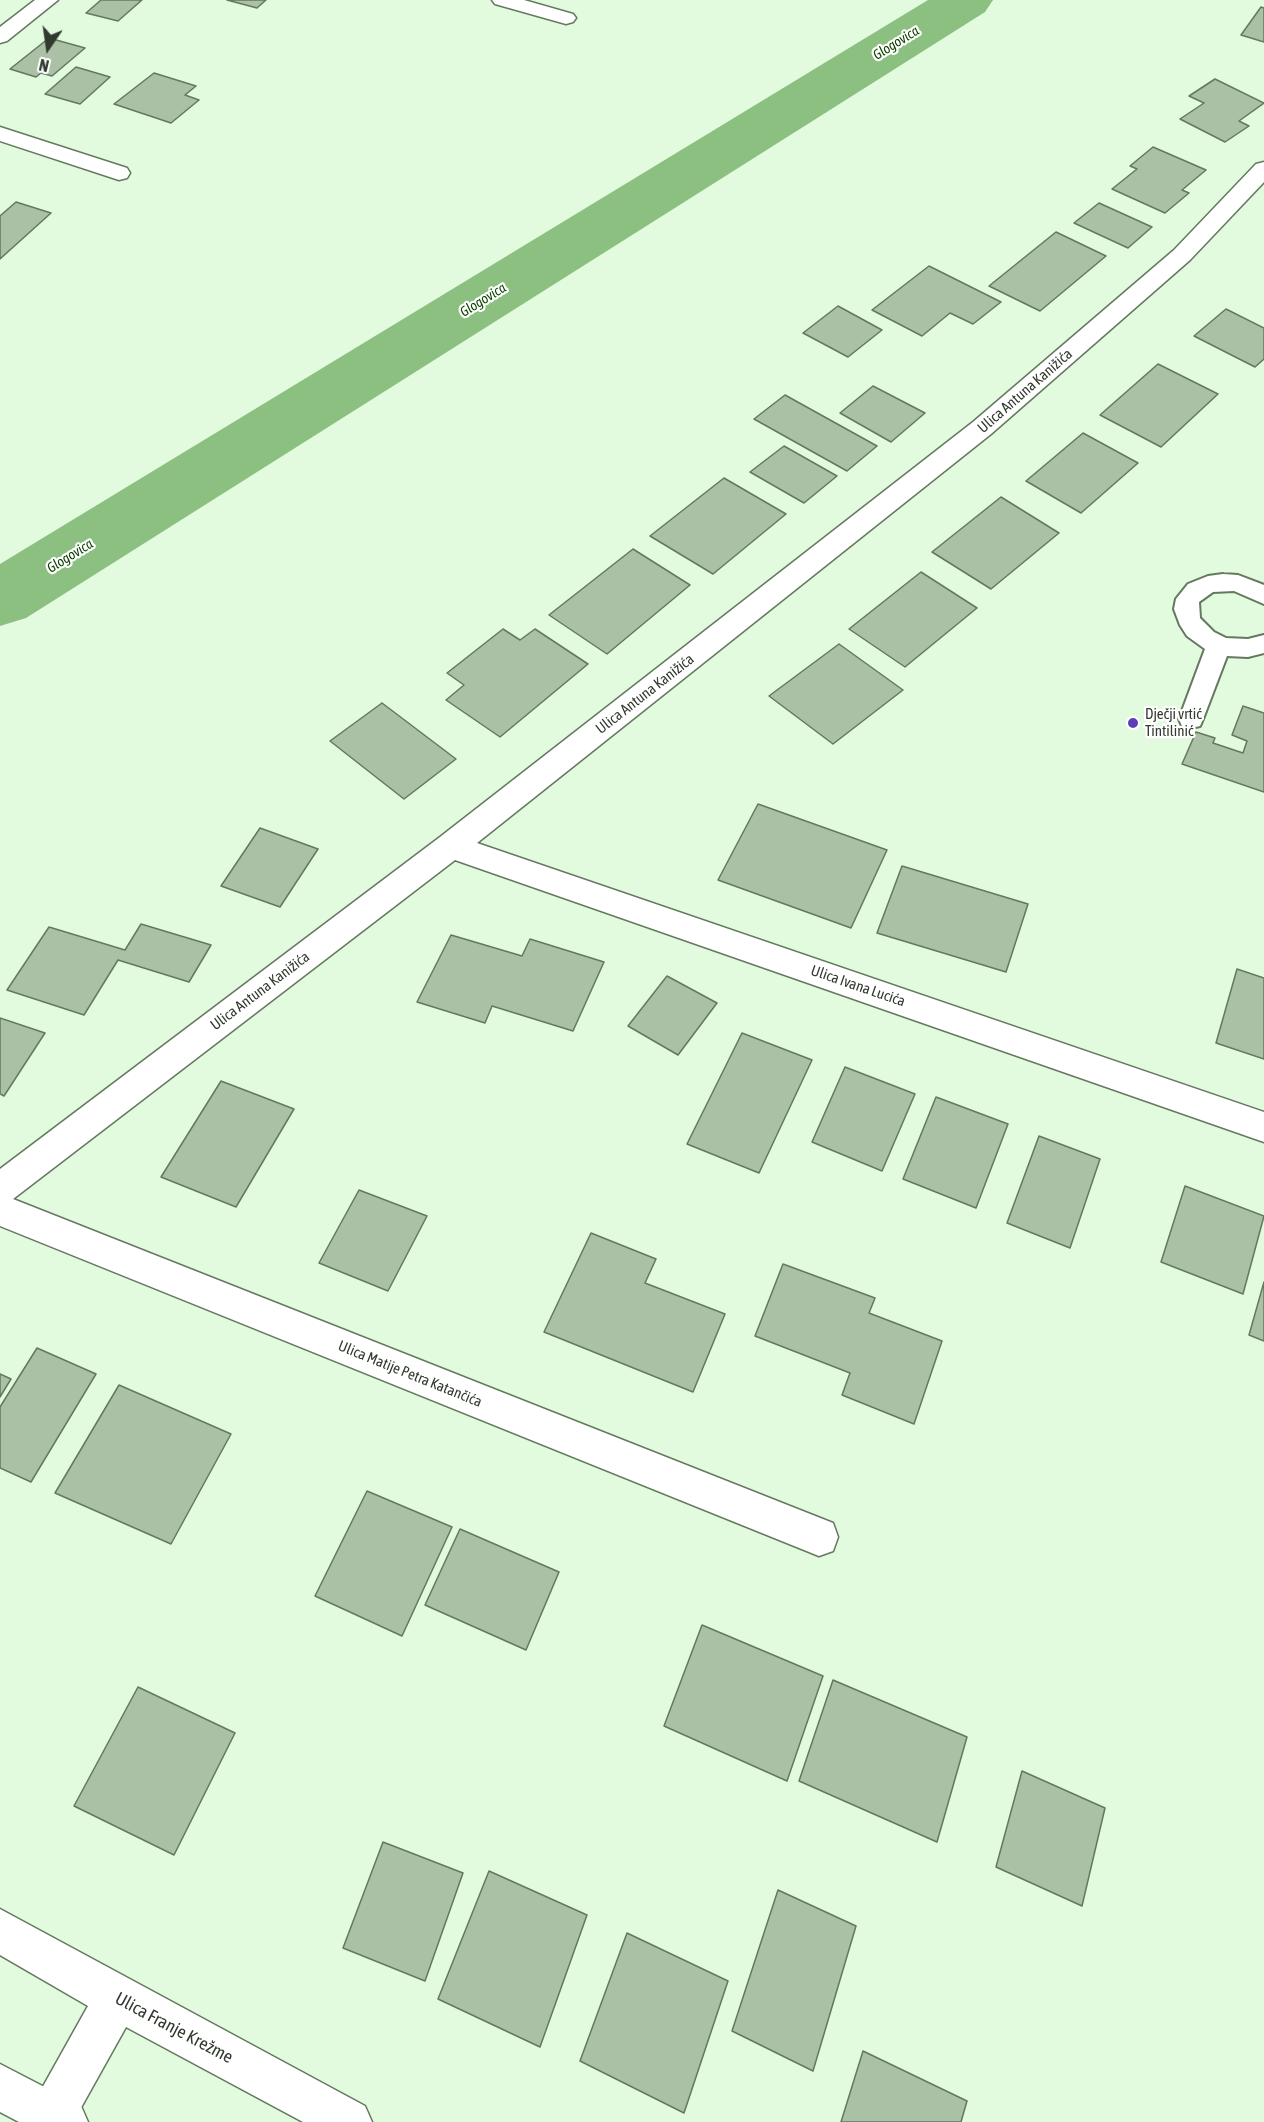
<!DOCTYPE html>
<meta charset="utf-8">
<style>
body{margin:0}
#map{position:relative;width:1264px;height:2122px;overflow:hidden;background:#e2fadd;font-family:"Asap Condensed",sans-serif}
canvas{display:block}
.north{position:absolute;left:18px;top:18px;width:60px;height:60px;-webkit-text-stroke:4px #fff;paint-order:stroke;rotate:193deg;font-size:16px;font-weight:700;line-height:24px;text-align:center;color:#313a2e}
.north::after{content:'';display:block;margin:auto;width:21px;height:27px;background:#313a2e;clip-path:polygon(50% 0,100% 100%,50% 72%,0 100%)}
</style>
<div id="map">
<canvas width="1264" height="2122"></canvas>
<div class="north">N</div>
</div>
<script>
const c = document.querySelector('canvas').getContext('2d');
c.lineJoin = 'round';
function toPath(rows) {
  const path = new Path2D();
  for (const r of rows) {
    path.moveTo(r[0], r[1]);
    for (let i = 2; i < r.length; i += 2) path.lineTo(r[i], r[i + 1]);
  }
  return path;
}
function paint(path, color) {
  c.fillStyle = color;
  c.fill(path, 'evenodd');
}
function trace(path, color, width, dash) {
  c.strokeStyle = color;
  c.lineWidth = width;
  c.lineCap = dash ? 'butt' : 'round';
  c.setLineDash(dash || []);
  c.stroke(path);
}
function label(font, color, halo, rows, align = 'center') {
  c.font = font + ' "Asap Condensed",sans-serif';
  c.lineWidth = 4.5;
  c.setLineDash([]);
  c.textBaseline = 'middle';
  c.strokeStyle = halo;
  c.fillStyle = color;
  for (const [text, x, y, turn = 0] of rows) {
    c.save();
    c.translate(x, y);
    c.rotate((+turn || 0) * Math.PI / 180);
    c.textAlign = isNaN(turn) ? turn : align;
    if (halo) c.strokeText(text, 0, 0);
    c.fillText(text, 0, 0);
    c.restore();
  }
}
paint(toPath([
 [928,0,993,0,985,12,26,618,0,626,0,564,928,0]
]), '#8bc080');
const building = toPath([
 [101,0,142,0,118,21,86,13,101,0],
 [227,0,266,0,257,8,227,0],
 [1261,7,1264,8,1264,42,1241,35,1261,7],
 [49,38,85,48,52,76,41,73,36,77,10,69,49,38],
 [76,67,110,77,80,104,45,94,76,67],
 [154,73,196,86,185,95,199,100,171,123,114,104,154,73],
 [1215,79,1264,103,1239,121,1249,126,1225,142,1180,119,1204,103,1189,96,1215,79],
 [1153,147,1206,170,1182,190,1189,193,1165,213,1112,189,1137,169,1130,166,1153,147],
 [16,202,51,213,0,259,0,216,16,202],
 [1099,203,1152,227,1128,248,1074,223,1099,203],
 [1056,232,1106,256,1040,311,989,286,1056,232],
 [929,266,1001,302,973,324,950,313,922,336,872,310,929,266],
 [838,306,882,330,848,357,803,333,838,306],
 [1226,309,1264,328,1264,359,1255,367,1194,336,1226,309],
 [1158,364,1218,394,1161,447,1100,415,1158,364],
 [873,386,925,413,891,442,840,413,873,386],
 [785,395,877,446,847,471,754,419,785,395],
 [1083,433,1138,463,1081,513,1026,481,1083,433],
 [784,446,837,476,804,503,750,472,784,446],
 [724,478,786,514,713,574,650,536,724,478],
 [1001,497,1059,533,991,589,932,552,1001,497],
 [633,549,690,585,607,654,549,615,633,549],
 [921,572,977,608,905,667,849,629,921,572],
 [503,629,520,640,535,629,588,664,500,737,446,700,464,685,447,673,503,629],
 [839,644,903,690,833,744,769,696,839,644],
 [382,703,456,759,404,799,330,741,382,703],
 [1243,706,1264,713,1264,792,1182,764,1196,732,1215,738,1213,743,1243,753,1247,741,1232,735,1243,706],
 [758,804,887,850,851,928,718,880,758,804],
 [260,828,318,849,280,907,221,886,260,828],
 [902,866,1028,904,1006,972,877,933,902,866],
 [141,924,211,945,189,982,118,960,84,1015,7,990,49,927,125,950,141,924],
 [451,935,522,956,530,939,604,962,573,1031,492,1006,485,1023,417,1002,451,935],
 [1237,969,1264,978,1264,1059,1216,1043,1237,969],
 [667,976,717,1003,678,1055,628,1026,667,976],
 [0,1018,45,1033,4,1096,0,1094,0,1018],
 [742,1033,812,1060,759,1173,687,1144,742,1033],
 [845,1067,915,1094,882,1171,812,1142,845,1067],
 [221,1081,294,1109,236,1207,161,1177,221,1081],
 [936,1097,1008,1124,976,1208,903,1179,936,1097],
 [1039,1136,1100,1159,1070,1248,1007,1223,1039,1136],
 [1185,1186,1264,1216,1243,1294,1161,1262,1185,1186],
 [359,1190,427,1216,388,1291,319,1263,359,1190],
 [591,1233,656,1259,645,1283,725,1314,693,1392,544,1332,591,1233],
 [783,1264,875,1298,869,1313,942,1341,914,1424,842,1395,850,1373,755,1336,783,1264],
 [1264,1282,1264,1341,1249,1335,1264,1282],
 [37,1348,96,1374,31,1482,0,1468,0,1407,37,1348],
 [0,1374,11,1379,0,1397,0,1374],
 [119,1385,231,1434,171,1544,55,1493,119,1385],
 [367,1491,452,1527,402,1636,315,1596,367,1491],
 [460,1529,559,1572,526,1650,425,1605,460,1529],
 [702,1625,823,1676,787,1781,664,1726,702,1625],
 [833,1680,967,1737,937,1842,799,1781,833,1680],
 [138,1687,235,1733,174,1855,74,1806,138,1687],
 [1022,1771,1105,1808,1082,1906,996,1867,1022,1771],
 [383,1842,463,1873,425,1981,343,1948,383,1842],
 [489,1871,587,1915,540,2047,438,1999,489,1871],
 [778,1890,856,1926,813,2071,732,2031,778,1890],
 [627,1933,728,1981,684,2113,580,2061,627,1933],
 [863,2051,967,2101,961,2122,841,2122,863,2051]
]);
paint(building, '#aac1a5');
trace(building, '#64785f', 1.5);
const service = toPath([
 [1223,574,1238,575,1264,585,1264,604,1234,591,1213,592,1199,602,1200,618,1214,632,1226,638,1248,639,1264,635,1264,653,1248,657,1227,656,1203,719,1200,726,1191,728,1182,726,1179,719,1205,649,1187,636,1180,625,1174,609,1176,599,1188,584,1208,576,1223,574]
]);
const minor = toPath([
 [35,0,58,0,7,41,0,43,0,27,35,0],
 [492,0,524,0,573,14,576,18,573,22,566,24,495,4,492,0],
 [0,127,127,168,130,173,127,178,119,180,0,141,0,127],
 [1264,162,1264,182,1190,260,991,434,477,843,1264,1112,1264,1142,455,860,13,1199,833,1523,838,1537,833,1551,819,1556,0,1226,0,1169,440,837,973,422,1174,250,1256,164,1264,162],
 [0,1909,365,2106,372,2122,303,2122,126,2027,73,2122,32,2122,29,2115,36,2099,88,2006,0,1955,0,1909]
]);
const primary = toPath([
 [0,2064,81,2106,88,2122,19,2122,0,2112,0,2064]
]);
trace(service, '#657960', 4);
trace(minor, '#657960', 3);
trace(primary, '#657960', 3);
paint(service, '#fff');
paint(minor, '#fff');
paint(primary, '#fff');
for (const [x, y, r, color] of [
 [1133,723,6,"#5f3fb7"]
]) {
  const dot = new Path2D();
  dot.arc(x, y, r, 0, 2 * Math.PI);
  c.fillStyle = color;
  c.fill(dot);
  trace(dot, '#fff', 2);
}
label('italic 14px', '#0e4200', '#fff', [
 ["Glogovica",896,43,-32],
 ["Glogovica",483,300,-32],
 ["Glogovica",70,556,-32]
]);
label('15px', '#313a2e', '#fff', [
 ["Ulica Antuna Kanižića",1025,391,-41],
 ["Ulica Antuna Kanižića",645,694,-38],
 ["Ulica Ivana Lucića",858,986,19],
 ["Ulica Antuna Kanižića",260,991,-37],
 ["Ulica Matije Petra Katančića",410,1374,22]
]);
label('15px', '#313a2e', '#fff', [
 ["Dječji vrtić",1145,714],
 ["Tintilinić",1145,731]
], 'left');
label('18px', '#313a2e', '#fff', [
 ["Ulica Franje Krežme",174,2028,28]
]);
</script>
